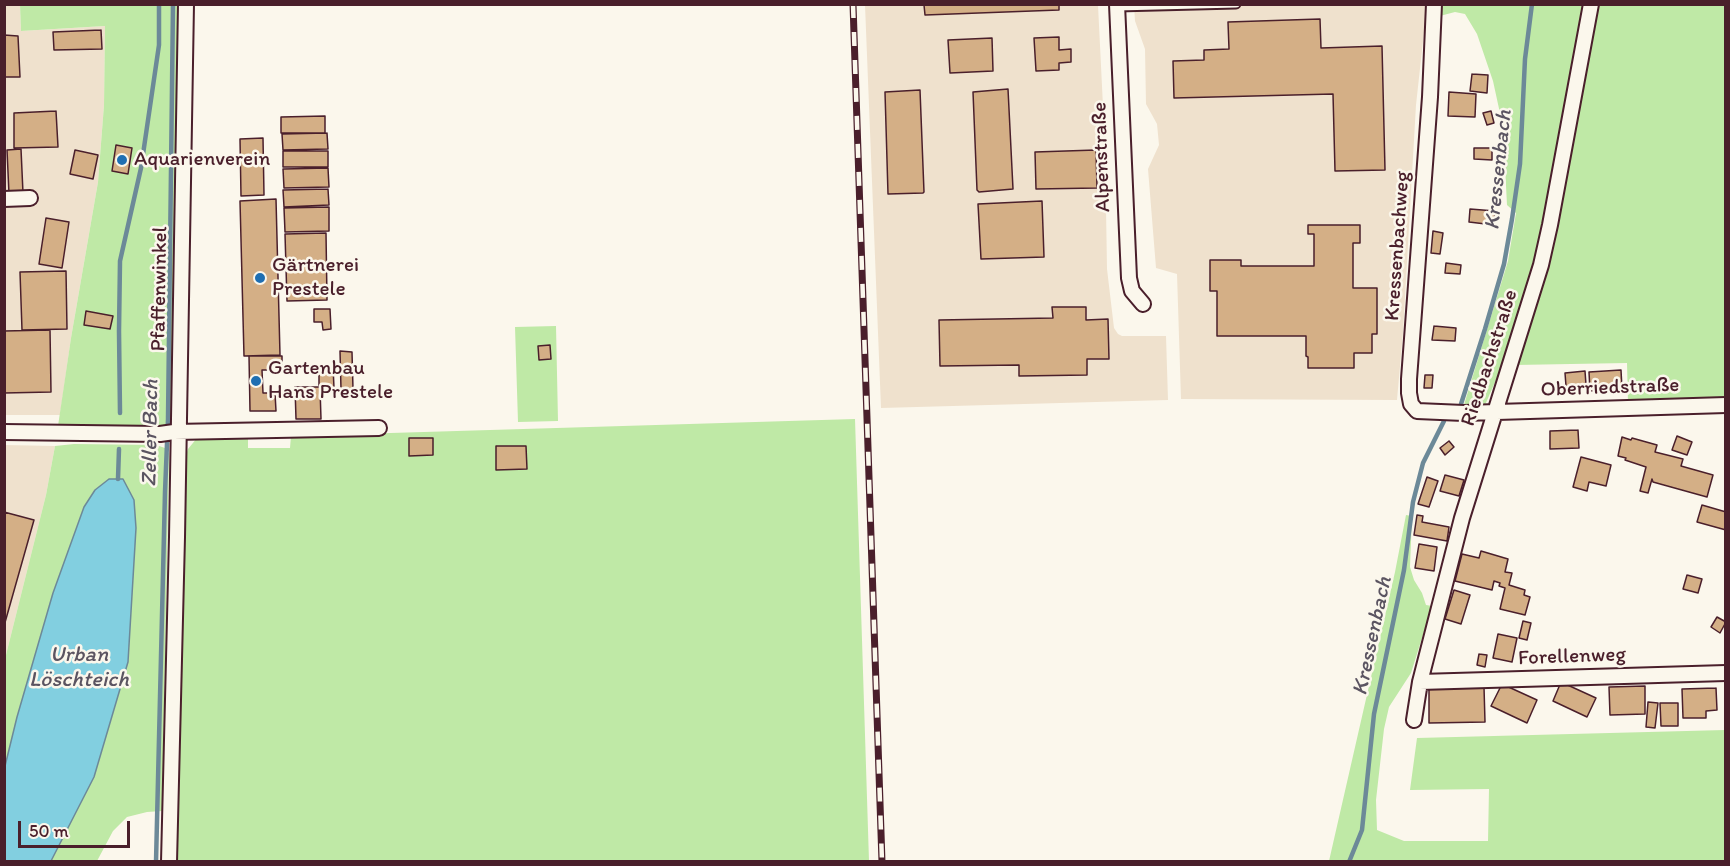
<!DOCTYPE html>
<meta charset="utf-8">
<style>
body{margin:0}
#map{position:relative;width:1730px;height:866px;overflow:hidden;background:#fbf7ec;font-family:Itim,sans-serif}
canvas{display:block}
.frame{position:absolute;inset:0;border:6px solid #4a1f2b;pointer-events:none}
.scale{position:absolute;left:18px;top:821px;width:112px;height:27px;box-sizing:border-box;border:3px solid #4a1f2b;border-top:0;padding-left:8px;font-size:18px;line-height:21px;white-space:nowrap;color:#4a1f2b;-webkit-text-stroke:4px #fbf7ec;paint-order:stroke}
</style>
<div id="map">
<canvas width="1730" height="866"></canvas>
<div class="frame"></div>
<div class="scale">50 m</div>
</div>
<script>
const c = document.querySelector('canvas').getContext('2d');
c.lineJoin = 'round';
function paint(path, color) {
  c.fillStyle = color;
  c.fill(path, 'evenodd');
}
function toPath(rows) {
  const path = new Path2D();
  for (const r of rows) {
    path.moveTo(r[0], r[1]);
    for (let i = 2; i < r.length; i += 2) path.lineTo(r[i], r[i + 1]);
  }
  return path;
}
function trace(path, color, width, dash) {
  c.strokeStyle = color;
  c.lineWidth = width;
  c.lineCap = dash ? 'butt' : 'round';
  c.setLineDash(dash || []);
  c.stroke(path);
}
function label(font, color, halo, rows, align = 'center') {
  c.font = font + ' Itim,sans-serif';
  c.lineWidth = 5;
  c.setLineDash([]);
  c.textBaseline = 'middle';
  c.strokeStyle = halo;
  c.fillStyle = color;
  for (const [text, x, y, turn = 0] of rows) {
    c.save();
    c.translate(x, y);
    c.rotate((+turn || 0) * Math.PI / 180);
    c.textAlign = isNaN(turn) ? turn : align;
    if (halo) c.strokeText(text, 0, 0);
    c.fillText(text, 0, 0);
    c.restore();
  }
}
paint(toPath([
 [4,5,20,5,21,31,105,26,104,105,98,182,71,338,60,415,5,415],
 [865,5,1098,5,1105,147,1107,269,1114,328,1118,334,1122,336,1166,336,1168,400,881,408],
 [1134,5,1427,5,1416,105,1403,332,1397,400,1181,399,1177,274,1156,268,1148,169,1159,145,1157,124,1146,104,1145,49,1135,21],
 [5,445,55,446,46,495,5,659]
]), '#efe1cd');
paint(toPath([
 [20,5,183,5,172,414,170,422,164,426,143,427,58,426,71,338,98,182,104,105,105,26,21,31],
 [1437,5,1584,5,1539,252,1499,373,1485,405,1481,408,1463,408,1508,261,1516,213,1507,205,1503,127,1493,81,1477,34,1465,14,1455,12,1436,17],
 [1596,5,1725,5,1725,400,1628,403,1627,363,1515,365,1544,278,1553,243],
 [556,326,558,421,518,422,515,327],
 [855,419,869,861,176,862,186,455,188,449,197,438,248,437,248,448,290,448,291,436],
 [74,444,156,445,165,448,169,454,162,811,147,812,127,817,113,831,97,861,51,861,94,777,128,662,136,528,134,500,122,479,109,479,95,490,84,507,53,593,5,766,5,659,46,495,55,446],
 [1406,515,1412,516,1410,567,1414,580,1422,593,1426,605,1432,606,1411,673,1389,707,1384,729,1376,800,1377,830,1404,841,1488,841,1489,789,1410,790,1417,738,1725,730,1725,861,1329,861,1395,572]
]), '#bfe9a6');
const water = toPath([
 [109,479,123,479,134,500,136,528,128,662,94,777,51,861,5,861,5,766,17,717,53,593,84,507,95,490,109,479]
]);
paint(water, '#82cfe0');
trace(water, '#6c8998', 1.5);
trace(toPath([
 [1461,404,1485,329,1504,264,1512,219,1520,164,1525,59,1532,4],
 [120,413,119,331,120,261,141,168,159,45,159,4],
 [118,479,119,449],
 [156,862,165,492,168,419,173,4],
 [1349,862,1362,830,1374,714,1404,570,1413,502,1423,463,1444,421]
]), '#6c8998', 4.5);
const building = toPath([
 [1059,4,1059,10,925,15,924,5,1059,4],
 [1320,19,1321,48,1382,46,1385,170,1335,171,1333,94,1174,98,1173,61,1204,60,1204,50,1229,49,1228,22,1320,19],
 [101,30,102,49,54,50,53,32,101,30],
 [4,35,18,36,20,77,4,77,4,35],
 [1059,37,1059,50,1071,49,1071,62,1059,63,1059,70,1036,71,1034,38,1059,37],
 [992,38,993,71,950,73,948,40,992,38],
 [1472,74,1488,75,1487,93,1470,91,1472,74],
 [1008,89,1013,189,979,192,977,190,973,92,1008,89],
 [920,90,924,192,923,193,888,194,885,92,920,90],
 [1449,92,1476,94,1475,117,1448,116,1449,92],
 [56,111,58,147,14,148,14,113,56,111],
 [1491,111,1494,123,1487,125,1483,113,1491,111],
 [325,116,325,133,281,133,281,117,325,116],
 [327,133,328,149,283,150,282,134,327,133],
 [263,138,264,195,241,196,240,139,263,138],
 [116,145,132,148,128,174,112,171,116,145],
 [1474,148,1492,148,1492,160,1474,159,1474,148],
 [21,149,23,193,9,194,7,150,21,149],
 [75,150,98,155,93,179,70,174,75,150],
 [1096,150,1097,188,1036,189,1035,152,1096,150],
 [283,151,328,151,328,167,283,167,283,151],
 [328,168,329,187,284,188,283,169,328,168],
 [328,189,329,205,284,207,283,190,328,189],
 [276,199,280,355,244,356,240,201,276,199],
 [1042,201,1044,257,981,259,978,204,1042,201],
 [329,207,329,231,285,232,284,208,329,207],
 [1470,209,1495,211,1494,225,1469,222,1470,209],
 [46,218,69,222,62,268,39,264,46,218],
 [1308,225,1360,225,1360,243,1353,243,1353,288,1377,288,1377,334,1372,334,1372,353,1354,353,1354,368,1308,368,1308,357,1306,356,1306,336,1217,336,1217,291,1210,291,1210,260,1241,260,1241,266,1314,266,1314,234,1308,234,1308,225],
 [1433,231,1443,233,1440,254,1431,253,1433,231],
 [326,233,327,300,287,301,285,234,326,233],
 [1446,263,1461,265,1460,274,1445,273,1446,263],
 [66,271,67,329,22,330,20,272,66,271],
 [1052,307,1086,307,1086,320,1108,319,1109,359,1087,359,1087,375,1019,376,1019,365,940,366,939,320,1053,318,1052,307],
 [314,309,330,309,331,329,323,330,322,322,314,322,314,309],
 [86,311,113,316,110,329,84,325,86,311],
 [1434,326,1456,328,1455,341,1432,340,1434,326],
 [50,330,51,392,4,393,4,331,50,330],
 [550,345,551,359,539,360,538,346,550,345],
 [340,351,352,352,353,389,341,389,340,351],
 [249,356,282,356,282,370,262,370,263,393,275,393,276,411,250,411,249,356],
 [319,366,333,366,334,388,320,388,321,419,296,419,295,387,319,387,319,366],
 [1621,370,1622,389,1590,391,1589,372,1621,370],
 [1585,371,1586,385,1566,386,1565,373,1585,371],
 [1425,375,1433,375,1432,388,1424,388,1425,375],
 [1578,430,1579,448,1550,449,1550,431,1578,430],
 [1677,436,1692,442,1687,455,1672,450,1677,436],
 [1622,437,1631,440,1632,438,1657,445,1655,452,1683,459,1681,466,1713,475,1707,497,1653,482,1652,479,1648,493,1640,491,1646,467,1625,460,1626,458,1618,456,1622,437],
 [409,438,433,438,433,455,409,456,409,438],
 [1449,441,1454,447,1445,455,1440,448,1449,441],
 [496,446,526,446,527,469,496,470,496,446],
 [1581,457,1611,465,1606,486,1589,482,1587,491,1573,487,1581,457],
 [1445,475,1464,480,1459,496,1440,491,1445,475],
 [1427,477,1438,481,1429,507,1418,504,1427,477],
 [1702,505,1726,512,1726,530,1697,522,1702,505],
 [4,512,34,520,4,626,4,512],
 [1417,515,1423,516,1422,522,1449,527,1447,541,1414,535,1417,515],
 [1419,544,1437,547,1434,571,1415,568,1419,544],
 [1481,551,1508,559,1505,572,1512,573,1509,585,1525,590,1524,595,1530,597,1525,615,1500,609,1505,588,1499,586,1500,583,1494,581,1492,590,1455,581,1462,554,1479,558,1481,551],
 [1687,575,1702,579,1698,593,1683,589,1687,575],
 [1454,590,1470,595,1461,624,1445,619,1454,590],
 [1717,617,1726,622,1720,633,1711,627,1717,617],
 [1523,621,1531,623,1527,640,1519,638,1523,621],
 [1498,634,1517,638,1512,662,1493,658,1498,634],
 [1479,654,1487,655,1485,667,1477,665,1479,654],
 [1561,682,1596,698,1587,717,1553,701,1561,682],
 [1502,684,1537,700,1527,723,1491,706,1502,684],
 [1645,686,1645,714,1610,715,1609,687,1645,686],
 [1484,687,1485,722,1429,723,1429,688,1484,687],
 [1716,688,1717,710,1706,711,1706,718,1683,718,1682,689,1716,688],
 [1648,702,1658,703,1655,728,1646,727,1648,702],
 [1660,703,1678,703,1678,726,1661,726,1660,703]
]);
paint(building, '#d4af86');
trace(building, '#4a1f2b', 1.5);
const lane = toPath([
 [1117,7,1236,4]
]);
const street = toPath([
 [1117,4,1129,278,1132,291,1143,304],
 [1434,4,1430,97,1409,379,1409,393,1411,404,1417,411,1464,413,1726,405],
 [4,199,30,198],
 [4,432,160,434,174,432,379,428],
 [1420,682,1726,673],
 [1414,720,1420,682,1462,518,1541,265,1550,225,1591,4],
 [169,862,177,537,186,4]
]);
trace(lane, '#4a1f2b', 11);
trace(street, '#4a1f2b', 18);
trace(lane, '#fbf7ec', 7);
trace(street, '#fbf7ec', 14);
const rail = toPath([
 [853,4,882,862]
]);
trace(rail, '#4a1f2b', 7);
trace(rail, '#fbf7ec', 4.5, [14]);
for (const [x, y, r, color] of [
 [122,160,6,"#1f6fb2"],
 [260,278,6,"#1f6fb2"],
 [256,381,6,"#1f6fb2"]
]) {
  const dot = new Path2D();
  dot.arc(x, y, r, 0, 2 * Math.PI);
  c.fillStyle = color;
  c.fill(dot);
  trace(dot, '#fbf7ec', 2);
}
label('21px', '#4a1f2b', '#fbf7ec', [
 ["Alpenstraße",1102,157,-92],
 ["Kressenbachweg",1398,246,-86],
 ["Pfaffenwinkel",160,289,-89],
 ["Riedbachstraße",1490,358,-72],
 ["Oberriedstraße",1610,388,-2],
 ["Forellenweg",1572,657,-2]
]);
label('21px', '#4a1f2b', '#fbf7ec', [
 ["Aquarienverein",134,160],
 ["Gärtnerei",272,266],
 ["Prestele",272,290],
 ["Gartenbau",268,369],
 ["Hans Prestele",268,393]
], 'left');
label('italic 22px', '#5b5461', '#fbf7ec', [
 ["Kressenbach",1499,170,-84],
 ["Zeller Bach",151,433,-89],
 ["Kressenbach",1373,636,-78],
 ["Urban",79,655],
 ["Löschteich",79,680]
]);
</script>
